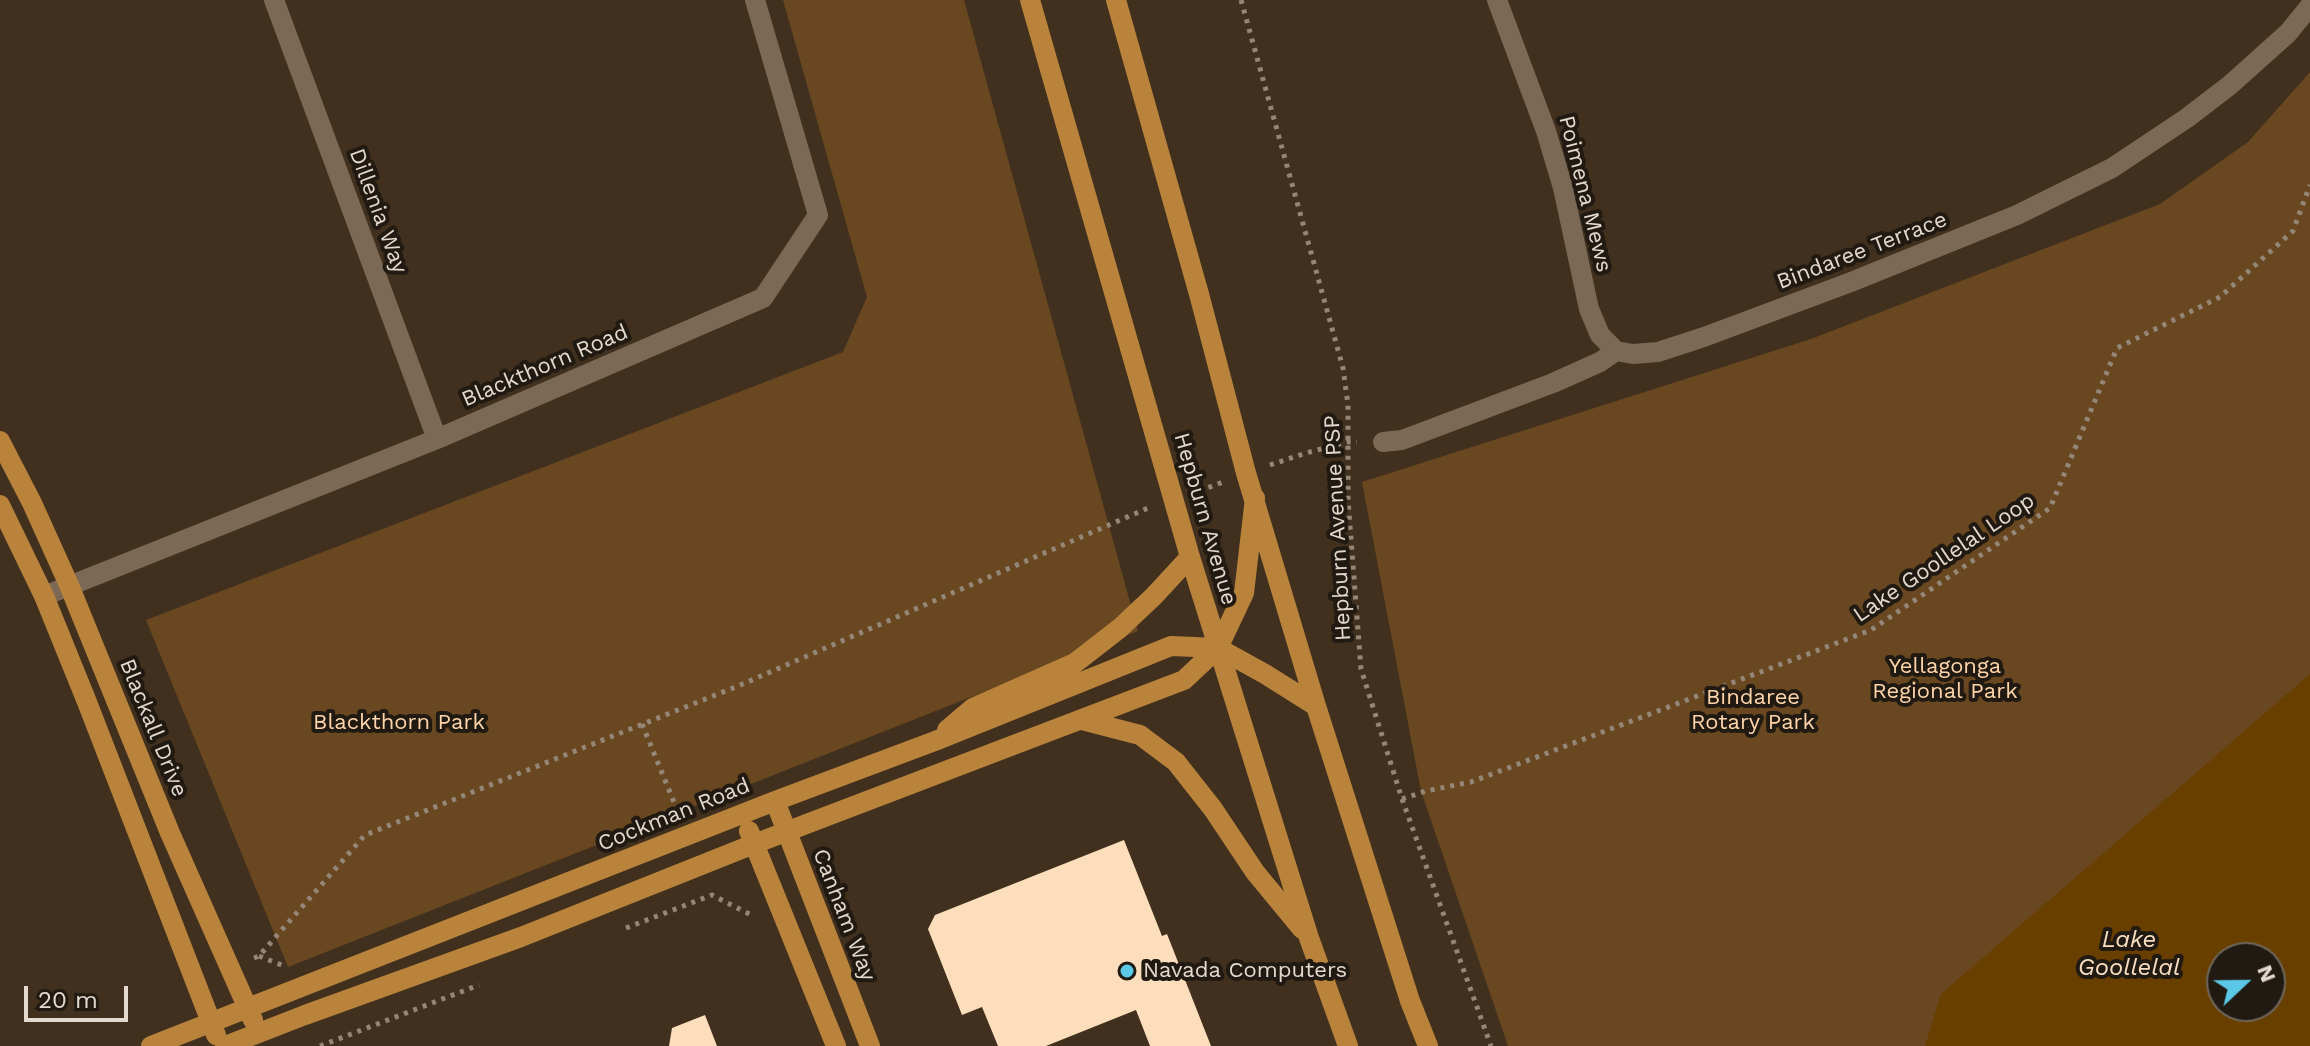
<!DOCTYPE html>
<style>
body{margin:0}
#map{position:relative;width:2310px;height:1046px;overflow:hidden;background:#41301e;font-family:"Work Sans",sans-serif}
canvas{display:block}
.north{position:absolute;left:2206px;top:942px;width:80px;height:80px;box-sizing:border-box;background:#211a12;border:2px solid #6f665d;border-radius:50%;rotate:68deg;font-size:22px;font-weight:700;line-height:32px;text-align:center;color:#e4d9ce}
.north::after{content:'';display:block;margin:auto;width:28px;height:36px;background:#5ac8e6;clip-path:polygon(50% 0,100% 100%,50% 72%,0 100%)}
.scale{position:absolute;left:24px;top:986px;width:104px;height:36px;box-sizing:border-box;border:4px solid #e4d9ce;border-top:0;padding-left:10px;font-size:24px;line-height:28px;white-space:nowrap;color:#e4d9ce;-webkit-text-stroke:6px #211a12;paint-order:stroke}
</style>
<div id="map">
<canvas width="2310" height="1046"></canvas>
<div class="north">N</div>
<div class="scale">20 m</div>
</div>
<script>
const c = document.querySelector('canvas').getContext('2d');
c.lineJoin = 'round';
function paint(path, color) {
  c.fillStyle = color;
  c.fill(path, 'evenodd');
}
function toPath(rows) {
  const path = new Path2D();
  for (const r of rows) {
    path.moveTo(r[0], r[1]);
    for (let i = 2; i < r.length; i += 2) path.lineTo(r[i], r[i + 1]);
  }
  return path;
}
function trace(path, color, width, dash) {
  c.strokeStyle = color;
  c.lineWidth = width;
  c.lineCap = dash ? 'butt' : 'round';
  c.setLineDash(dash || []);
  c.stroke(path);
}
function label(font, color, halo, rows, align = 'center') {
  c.font = font + ' "Work Sans",sans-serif';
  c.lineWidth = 8;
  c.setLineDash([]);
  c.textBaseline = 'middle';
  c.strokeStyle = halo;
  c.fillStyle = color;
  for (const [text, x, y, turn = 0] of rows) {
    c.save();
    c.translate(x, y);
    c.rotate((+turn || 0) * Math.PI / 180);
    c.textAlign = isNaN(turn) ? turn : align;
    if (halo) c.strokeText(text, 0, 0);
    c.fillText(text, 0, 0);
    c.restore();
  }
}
paint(toPath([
 [783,0,964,0,1138,631,288,967,146,620,843,352,867,297],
 [2310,72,2310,1046,1508,1046,1421,791,1362,482,1811,339,2160,204,2248,142],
 [2222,958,2270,958,2270,1006,2222,1006]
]), '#694821');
paint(toPath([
 [2310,674,2310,1046,1925,1046,1941,994],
 [2222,958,2270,958,2270,1006,2222,1006]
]), '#693f00');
paint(toPath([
 [1124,840,1162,936,1167,934,1211,1046,1150,1046,1136,1010,1046,1046,998,1046,982,1007,962,1015,928,929,935,915],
 [705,1015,717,1046,669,1046,672,1028]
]), '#fcdebd');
trace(toPath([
 [1241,0,1343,368,1348,405,1348,500,1361,669,1402,799,1491,1046],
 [1270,465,1306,453,1347,442,1357,442],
 [1199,491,1223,482],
 [642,724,678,812],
 [1402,799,1426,791,1471,782,1871,630,2050,508,2117,348,2220,297,2293,231,2310,185],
 [626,928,712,895,753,916],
 [259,956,284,966],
 [254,958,259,956,365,835,738,686,1148,508],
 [320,1046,479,985]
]), '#958778', 5, [4, 6]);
trace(toPath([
 [274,0,437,439],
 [1497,0,1546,131,1563,188,1589,309,1600,335,1616,351],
 [1383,442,1402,440,1553,383,1600,362,1616,351,1633,354,1658,352,1704,337,1851,282,2017,215,2112,168,2187,118,2230,85,2288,33,2310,6],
 [44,596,437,439,763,298,818,215,755,0]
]), '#7c6955', 20);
trace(toPath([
 [1030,0,1190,557,1309,938,1348,1046],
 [1116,0,1199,294,1246,473,1316,706,1410,1001,1428,1046],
 [0,441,32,503,69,585,170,833,253,1020],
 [0,505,44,596,87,702,216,1035],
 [1082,720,1140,735,1176,762,1213,809,1255,872,1302,929],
 [947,730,973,708,1075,663,1120,628,1154,596,1190,557],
 [775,801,870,1046],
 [749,831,836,1046],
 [151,1046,775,801,935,741,1171,646,1218,648,1265,674,1316,706],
 [225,1046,305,1015,521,937,754,844,1184,680,1218,648,1244,593,1255,498]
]), '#b9833b', 20);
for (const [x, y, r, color] of [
 [1127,971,8,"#5ac8e6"]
]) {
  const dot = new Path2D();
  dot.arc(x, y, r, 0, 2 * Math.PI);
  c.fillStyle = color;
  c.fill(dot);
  trace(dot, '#211a12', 3);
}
label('22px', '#e4d9ce', '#211a12', [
 ["Poimena Mews",1585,194,76],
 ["Dillenia Way",378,211,70],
 ["Bindaree Terrace",1862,251,-21],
 ["Blackthorn Road",545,366,-23],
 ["Hepburn Avenue",1205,519,74],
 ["Hepburn Avenue PSP",1338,528,-93],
 ["Lake Goollelal Loop",1944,558,-34],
 ["Blackall Drive",153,728,68],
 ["Cockman Road",674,815,-22],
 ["Canham Way",844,915,69]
]);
label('22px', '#fed5aa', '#211a12', [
 ["Yellagonga",1945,667],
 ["Regional Park",1945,692],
 ["Bindaree",1753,698],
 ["Rotary Park",1753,723],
 ["Blackthorn Park",399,723]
]);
label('22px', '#e4d9ce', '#211a12', [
 ["Navada Computers",1143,971]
], 'left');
label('italic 24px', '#f8ddc0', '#211a12', [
 ["Lake",2129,940],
 ["Goollelal",2129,968]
]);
</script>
